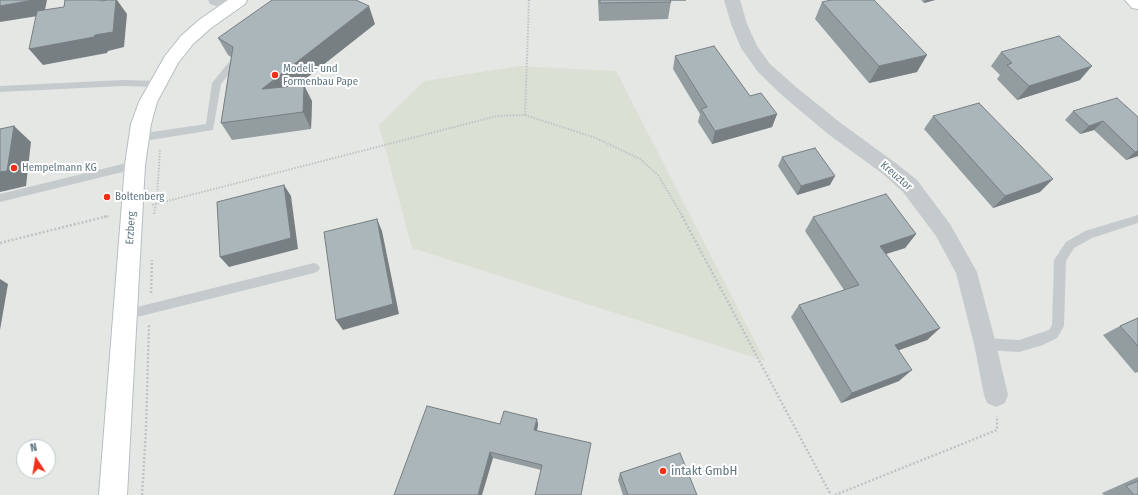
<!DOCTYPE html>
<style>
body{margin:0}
#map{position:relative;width:1138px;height:495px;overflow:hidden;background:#f7f7f4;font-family:"Fira Sans Condensed",sans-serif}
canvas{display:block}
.north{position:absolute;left:16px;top:439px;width:40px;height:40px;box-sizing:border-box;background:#fff;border:1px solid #bfc9cd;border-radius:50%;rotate:348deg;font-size:11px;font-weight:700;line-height:16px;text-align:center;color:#607782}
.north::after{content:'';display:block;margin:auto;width:14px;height:18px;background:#f23019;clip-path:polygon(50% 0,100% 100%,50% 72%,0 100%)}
</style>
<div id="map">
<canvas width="1138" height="495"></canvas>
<div class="north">N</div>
</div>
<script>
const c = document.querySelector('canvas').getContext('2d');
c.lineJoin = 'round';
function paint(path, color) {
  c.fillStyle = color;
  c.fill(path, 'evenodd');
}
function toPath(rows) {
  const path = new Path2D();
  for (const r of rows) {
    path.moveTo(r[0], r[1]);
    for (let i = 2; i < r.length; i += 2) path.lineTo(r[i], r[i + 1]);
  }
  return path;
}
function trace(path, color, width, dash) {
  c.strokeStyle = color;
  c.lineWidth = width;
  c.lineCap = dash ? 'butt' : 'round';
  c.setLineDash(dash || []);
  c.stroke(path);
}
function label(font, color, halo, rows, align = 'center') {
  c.font = font + ' "Fira Sans Condensed",sans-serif';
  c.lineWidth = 4;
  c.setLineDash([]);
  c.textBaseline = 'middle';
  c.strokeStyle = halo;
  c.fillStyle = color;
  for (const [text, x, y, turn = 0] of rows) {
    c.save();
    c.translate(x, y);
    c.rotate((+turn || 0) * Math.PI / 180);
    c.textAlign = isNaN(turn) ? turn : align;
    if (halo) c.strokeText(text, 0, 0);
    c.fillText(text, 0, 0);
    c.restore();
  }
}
paint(toPath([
 [0,0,1138,0,1138,495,0,495],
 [24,447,48,447,48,471,24,471]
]), '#e5e7e5');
paint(toPath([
 [519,66,616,71,765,361,412,248,379,125,424,81]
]), '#dae0d4');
const secondary = toPath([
 [228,0,247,0,245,4,211,28,193,44,178,63,157,102,151,124,145,165,127,495,99,495,125,165,131,124,139,102,165,56,181,36,199,20,228,0],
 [1125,0,1138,0,1138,9,1132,8,1125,0]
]);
trace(secondary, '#b7bec1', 2);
trace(toPath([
 [525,115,596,138,640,159,658,175,683,217],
 [152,205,497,116,525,115,529,0],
 [154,214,157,198,160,149],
 [104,217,110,216]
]), '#c0c3c5', 2, [1.5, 1.5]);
trace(toPath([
 [682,216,831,495],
 [0,243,108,216],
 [151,293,152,260],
 [142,495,146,430,149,324],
 [835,495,997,430,997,416]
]), '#c0c3c5', 2.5, [2, 2]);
paint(toPath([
 [232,61,237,64,221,84,213,130,138,142,135,141,133,138,135,135,138,134,206,124,212,83,229,62,232,61],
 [123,80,157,81,162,84,157,87,123,86,0,92,0,86,123,80],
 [135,161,139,162,140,165,139,168,0,202,0,194,135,161],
 [1138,215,1138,223,1092,238,1074,248,1066,261,1064,326,1057,338,1043,345,1019,352,985,350,981,348,979,344,981,340,985,338,1019,340,1049,330,1052,325,1054,260,1066,242,1085,231,1138,215],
 [314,263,318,265,320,268,318,271,314,273,125,320,121,319,119,315,121,311,125,310,314,263]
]), '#c5cacd');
paint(toPath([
 [208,0,230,0,235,2,237,6,235,10,229,11,210,4,208,0],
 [724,0,740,0,747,24,757,46,770,64,796,87,842,124,897,164,917,180,950,224,977,272,996,344,1008,395,1005,403,996,407,987,403,984,395,974,344,956,273,936,236,903,192,883,174,828,134,784,97,758,72,741,48,731,24,724,0]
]), '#c5cacd');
paint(secondary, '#fff');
paint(toPath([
 [598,0,686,0,686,1,671,1,668,19,599,21],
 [921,0,935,0,924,3],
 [822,2,917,72,869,83,815,19],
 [375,24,297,85,312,101,311,129,232,140,221,123,231,57,228,55,218,38],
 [1001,52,1080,80,1017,100,997,79,1000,75,991,66],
 [675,56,750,96,777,114,772,127,712,144,698,122,700,114,673,69],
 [1073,111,1138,117,1138,156,1126,160,1094,130,1080,134,1065,120],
 [933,116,1040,192,993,208,924,129],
 [782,157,830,185,797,195,778,166],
 [813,217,916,234,905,248,886,254,940,328,927,340,898,350,899,381,841,403,791,317,799,305,844,290,805,231],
 [1138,318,1138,372,1135,373,1103,335,1120,326],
 [427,406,500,424,537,419,538,425,537,431,591,449,541,470,493,458],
 [620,473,697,495,623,495,618,480],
 [1138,477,1138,495,1104,495,1102,493]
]), '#939da0');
paint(toPath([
 [33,0,47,0,44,15,0,22,0,6],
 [116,0,117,0,127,14,124,47,108,51,107,53,43,65,29,49,95,35],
 [926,0,935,0,924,3],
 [369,6,375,24,271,106,262,89],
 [927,55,917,72,869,83,879,66],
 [1092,66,1080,80,1017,100,1029,86],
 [304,85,312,101,311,129,303,112],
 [777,114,772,127,712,144,715,131],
 [1103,121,1094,130,1080,134,1089,126],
 [14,126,31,142,26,186,0,192,0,172],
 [1138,151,1138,156,1126,160,1135,152],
 [835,176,830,185,797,195,801,186],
 [1053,179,1040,192,993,208,1005,196],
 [284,185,291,196,298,249,229,267,220,257],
 [377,219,382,231,399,314,343,330,336,320],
 [916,234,905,248,870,259,880,246],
 [0,279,8,284,0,330],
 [940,328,927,340,883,356,895,345],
 [912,370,899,381,841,403,852,393],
 [537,419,538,425,535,437,534,430],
 [490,452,493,458,482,495,478,495]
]), '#787f82');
const building = toPath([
 [0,0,33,0,0,6,0,0],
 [65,0,100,0,100,1,108,0,116,0,113,32,95,35,94,37,29,49,37,11,64,7,65,0],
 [272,0,356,0,369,6,262,89,304,85,303,112,221,123,233,47,218,38,272,0],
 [600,0,670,0,671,2,600,3,600,0],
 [831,0,874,0,927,55,879,66,822,2,831,0],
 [1059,36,1092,66,1029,86,1007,65,1012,63,1001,52,1059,36],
 [714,46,750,96,761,93,777,114,715,131,701,109,707,107,675,56,714,46],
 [1117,98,1138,117,1138,151,1135,152,1103,121,1089,126,1073,111,1117,98],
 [979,103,1053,179,1005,196,933,116,979,103],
 [14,126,7,171,0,172,0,129,14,126],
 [815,148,835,176,801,186,782,157,815,148],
 [284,185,291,238,220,257,217,202,284,185],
 [886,194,916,234,880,246,940,328,895,345,912,370,852,393,799,305,859,285,813,217,886,194],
 [377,219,393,304,336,320,324,232,377,219],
 [1138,318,1138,346,1120,326,1138,318],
 [427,406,500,424,504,411,537,419,534,430,591,443,581,495,535,495,542,465,490,452,478,495,394,495,427,406],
 [680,453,697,495,628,495,620,473,680,453],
 [1138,481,1138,495,1134,495,1126,486,1138,481]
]);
paint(building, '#abb6ba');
trace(building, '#787f82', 1);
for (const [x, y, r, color] of [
 [275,75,4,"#f23019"],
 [14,168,4,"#f23019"],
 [107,197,4,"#f23019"],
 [663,471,4,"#f23019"]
]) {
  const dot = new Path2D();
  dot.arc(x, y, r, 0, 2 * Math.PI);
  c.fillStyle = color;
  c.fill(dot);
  trace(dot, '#fff', 1.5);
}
label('11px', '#607782', '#fff', [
 ["Modell- und",283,69],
 ["Formenbau Pape",283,82],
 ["Hempelmann KG",22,168],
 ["Boltenberg",115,197]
], 'left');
label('11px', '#607782', '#fff', [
 ["Kreuztor",896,176,41],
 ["Erzberg",131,228,-86]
]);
label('13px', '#607782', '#fff', [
 ["intakt GmbH",671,471]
], 'left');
</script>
